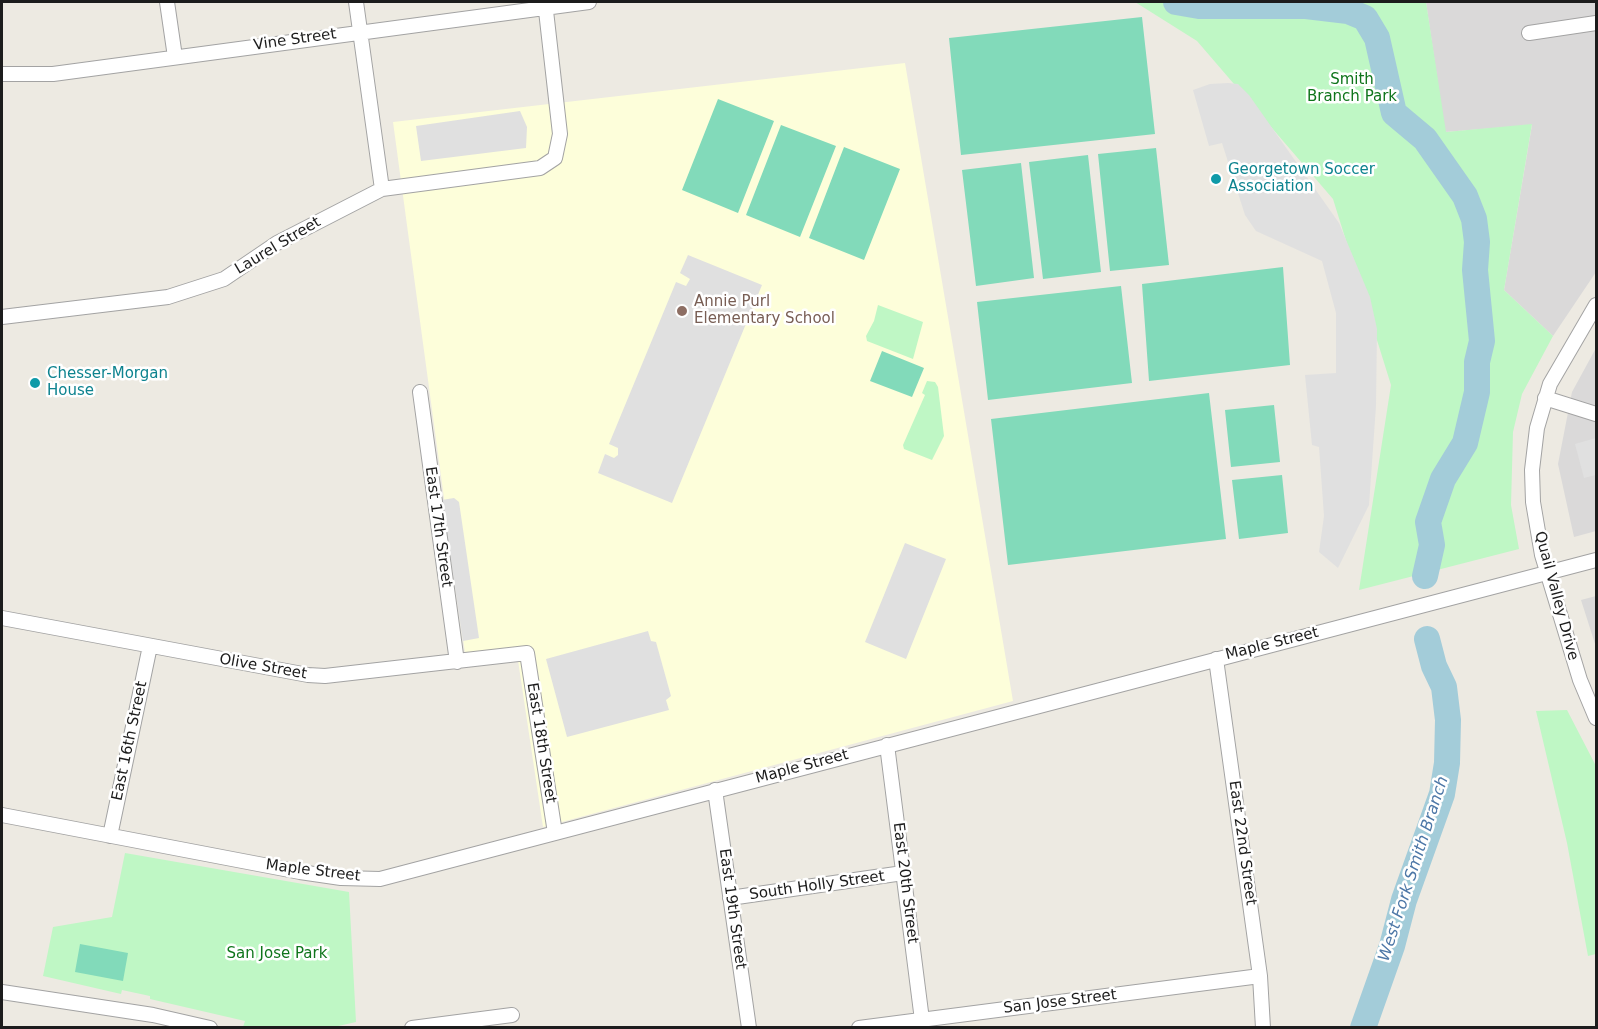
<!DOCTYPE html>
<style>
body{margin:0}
#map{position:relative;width:1598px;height:1029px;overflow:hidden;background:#edeae2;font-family:"DejaVu Sans",sans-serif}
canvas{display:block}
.frame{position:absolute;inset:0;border:3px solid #1c1c1c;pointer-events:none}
</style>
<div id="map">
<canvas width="1598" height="1029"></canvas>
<div class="frame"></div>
</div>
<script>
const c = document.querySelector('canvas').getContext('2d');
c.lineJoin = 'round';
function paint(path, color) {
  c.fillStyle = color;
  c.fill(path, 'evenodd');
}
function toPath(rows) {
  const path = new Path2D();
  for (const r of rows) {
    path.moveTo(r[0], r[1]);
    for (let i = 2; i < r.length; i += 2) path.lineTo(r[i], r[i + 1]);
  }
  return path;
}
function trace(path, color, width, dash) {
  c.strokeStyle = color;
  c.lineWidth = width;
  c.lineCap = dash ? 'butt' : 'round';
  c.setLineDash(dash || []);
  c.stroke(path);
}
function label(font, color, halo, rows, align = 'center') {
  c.font = font + ' "DejaVu Sans",sans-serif';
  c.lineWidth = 5;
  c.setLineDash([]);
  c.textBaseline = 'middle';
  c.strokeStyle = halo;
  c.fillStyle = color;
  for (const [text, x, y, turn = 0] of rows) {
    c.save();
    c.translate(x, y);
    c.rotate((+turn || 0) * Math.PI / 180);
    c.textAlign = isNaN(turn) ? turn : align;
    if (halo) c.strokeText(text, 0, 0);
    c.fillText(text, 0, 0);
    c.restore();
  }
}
paint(toPath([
 [1426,2,1596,2,1596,272,1553,336,1504,290,1532,125,1445,132],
 [1596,348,1596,531,1574,537,1558,464,1572,392],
 [1596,596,1596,647,1581,600]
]), '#dad9d9');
paint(toPath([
 [905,63,1013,701,543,827,516,647,465,653,393,122]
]), '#fdfeda');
paint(toPath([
 [1135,2,1426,2,1446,132,1532,124,1504,290,1553,336,1522,394,1513,432,1511,505,1519,549,1359,590,1391,385,1333,199,1197,41],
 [878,305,923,322,913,359,867,341,866,336,874,321],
 [927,381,935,382,938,387,944,436,932,460,904,449,903,445,925,395,922,393],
 [1567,710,1596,766,1596,954,1588,956,1567,843,1536,711],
 [125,853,349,892,356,1022,334,1027,243,1027,245,1021,150,999,150,996,122,990,121,994,43,976,53,927,112,917]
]), '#bff7c5');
paint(toPath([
 [1142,17,1155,134,961,155,949,38],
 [718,99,774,121,738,213,682,190],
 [781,125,836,146,800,237,746,215],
 [844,147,900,169,864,260,809,238],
 [1156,148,1169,265,1110,271,1098,154],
 [1088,155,1101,272,1043,279,1029,162],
 [1021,163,1034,278,976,286,962,170],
 [1283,267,1290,365,1149,381,1142,284],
 [1121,286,1132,383,988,400,977,302],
 [882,351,924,368,912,397,870,381],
 [1209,393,1226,539,1008,565,991,419],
 [1274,405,1280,462,1231,467,1225,410],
 [1282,475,1288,533,1239,539,1232,480],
 [80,944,128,953,123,981,75,972]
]), '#82daba');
paint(toPath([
 [1228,83,1238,84,1249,95,1339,223,1370,297,1377,329,1376,406,1369,505,1338,568,1319,552,1324,516,1319,447,1312,445,1305,375,1336,373,1336,313,1322,261,1256,231,1245,215,1222,143,1209,146,1193,90,1210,84],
 [520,111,527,127,526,148,421,161,416,126],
 [688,255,762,285,672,503,598,473,605,454,614,458,618,455,618,448,609,444,676,282,686,286,690,279,680,273],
 [1596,438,1596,475,1584,478,1575,444],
 [454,498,459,502,479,638,463,641,442,500],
 [905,543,946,559,906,659,865,642],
 [648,631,651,641,656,642,671,696,666,700,669,710,567,737,546,659]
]), '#e0e0e0');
trace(toPath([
 [1176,2,1199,6,1306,6,1348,11,1365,18,1377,38,1394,113,1425,139,1465,196,1474,219,1477,242,1475,270,1482,341,1477,362,1477,392,1465,443,1443,479,1428,522,1432,545,1425,576],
 [1363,1028,1392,946,1404,900,1442,794,1447,763,1448,720,1444,687,1434,666,1427,639]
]), '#a3ccd9', 26);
const minor = toPath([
 [167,2,175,57],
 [356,2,382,189],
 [1529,33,1596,23],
 [2,74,53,74,589,2],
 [1596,305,1550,384,1537,428,1532,470,1533,502,1542,555,1580,680,1596,718],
 [2,317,168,297,224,279,277,243,382,189,540,168,555,158,560,134,545,2],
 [420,392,457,662],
 [1545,398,1596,414],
 [2,618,308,675,325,676,527,653,555,833],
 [1216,659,1260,976,1263,1028],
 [887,745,922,1020],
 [715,790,749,1028],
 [2,815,300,872,341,878,380,879,1596,560],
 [110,836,150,646],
 [730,898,903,873],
 [2,992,153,1015,210,1028],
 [412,1028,512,1015],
 [859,1028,1260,976]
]);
trace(minor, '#a3a3a3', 16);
trace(minor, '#fff', 14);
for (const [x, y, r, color] of [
 [1216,179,6,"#0f9aa8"],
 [682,311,6,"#8d6e63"],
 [35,383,6,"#0f9aa8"]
]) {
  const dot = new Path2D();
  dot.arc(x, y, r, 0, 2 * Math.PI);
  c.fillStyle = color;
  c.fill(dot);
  trace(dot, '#fff', 2);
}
label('15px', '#1c1c1c', '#fff', [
 ["Vine Street",295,40,-8],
 ["Laurel Street",278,246,-31],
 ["East 17th Street",438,527,82],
 ["Quail Valley Drive",1556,596,75],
 ["Maple Street",1272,644,-14],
 ["Olive Street",263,667,10],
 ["East 16th Street",130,741,-78],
 ["East 18th Street",541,743,81],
 ["Maple Street",802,767,-15],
 ["East 22nd Street",1242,843,82],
 ["Maple Street",313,871,7],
 ["East 20th Street",905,883,83],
 ["South Holly Street",817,886,-8],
 ["East 19th Street",732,909,82],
 ["San Jose Street",1060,1002,-7]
]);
label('15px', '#0f751b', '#fff', [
 ["Smith",1352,80],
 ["Branch Park",1352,97],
 ["San Jose Park",277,954]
]);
label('15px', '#0d838f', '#fff', [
 ["Georgetown Soccer",1228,170],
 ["Association",1228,187],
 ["Chesser-Morgan",47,374],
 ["House",47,391]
], 'left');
label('15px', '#785e54', '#fff', [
 ["Annie Purl",694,302],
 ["Elementary School",694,319]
], 'left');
label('italic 16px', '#4d77a7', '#fff', [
 ["West Fork Smith Branch",1414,869,-72]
]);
</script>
